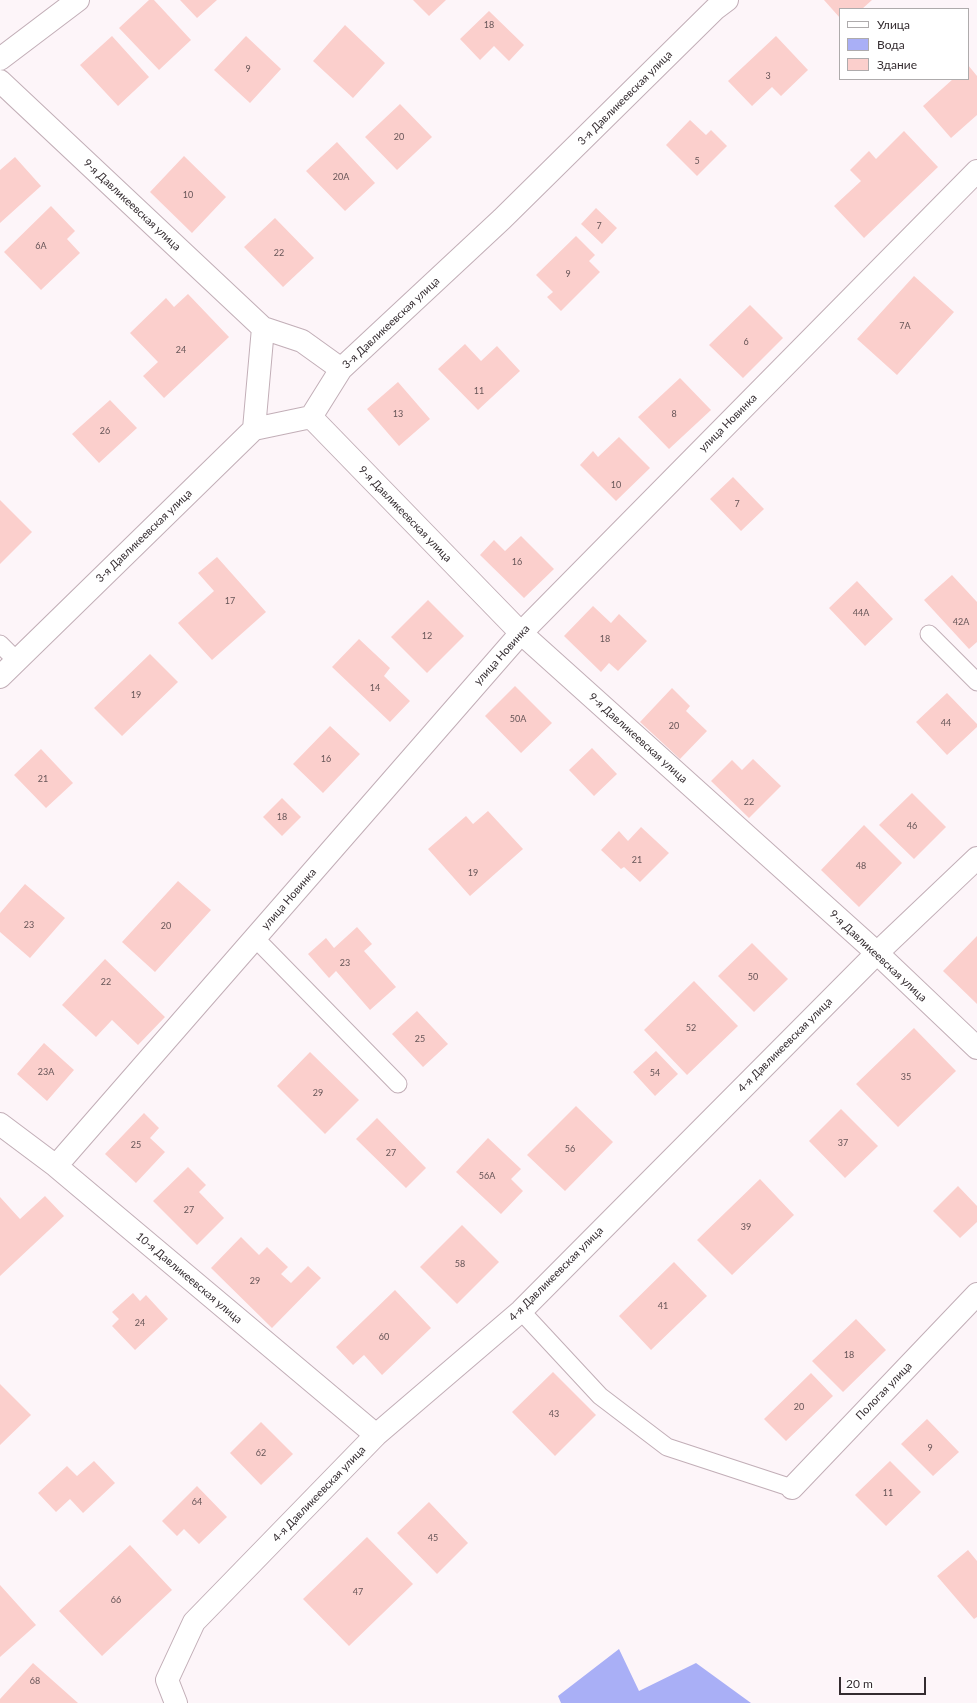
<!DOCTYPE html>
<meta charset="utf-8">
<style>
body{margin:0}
#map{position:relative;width:977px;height:1703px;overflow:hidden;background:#fdf5f9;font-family:Lato,sans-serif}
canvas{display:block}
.legend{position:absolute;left:839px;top:8px;width:130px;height:72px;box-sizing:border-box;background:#fff;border:1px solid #aeabac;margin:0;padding:5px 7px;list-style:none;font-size:12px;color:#342c30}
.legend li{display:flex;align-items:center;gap:8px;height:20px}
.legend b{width:20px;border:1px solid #aeabac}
.scale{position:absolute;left:839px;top:1677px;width:87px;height:18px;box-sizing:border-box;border:2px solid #342c30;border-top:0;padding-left:5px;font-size:12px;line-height:14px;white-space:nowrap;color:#342c30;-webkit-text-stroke:3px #fff;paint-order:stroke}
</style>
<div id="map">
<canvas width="977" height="1703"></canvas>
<ul class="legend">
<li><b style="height:5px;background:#fff"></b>Улица</li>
<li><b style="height:11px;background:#a9aff6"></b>Вода</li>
<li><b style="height:11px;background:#fbcfcc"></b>Здание</li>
</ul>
<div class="scale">20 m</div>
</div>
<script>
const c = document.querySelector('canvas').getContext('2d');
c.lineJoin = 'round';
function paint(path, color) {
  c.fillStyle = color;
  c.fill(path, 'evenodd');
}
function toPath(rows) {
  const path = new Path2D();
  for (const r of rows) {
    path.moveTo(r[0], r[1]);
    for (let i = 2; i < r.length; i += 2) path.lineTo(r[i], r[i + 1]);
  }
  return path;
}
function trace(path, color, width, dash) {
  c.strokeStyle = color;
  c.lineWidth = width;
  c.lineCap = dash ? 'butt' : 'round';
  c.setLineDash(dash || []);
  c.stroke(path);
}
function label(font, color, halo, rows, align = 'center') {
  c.font = font + ' Lato,sans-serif';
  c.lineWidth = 3.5;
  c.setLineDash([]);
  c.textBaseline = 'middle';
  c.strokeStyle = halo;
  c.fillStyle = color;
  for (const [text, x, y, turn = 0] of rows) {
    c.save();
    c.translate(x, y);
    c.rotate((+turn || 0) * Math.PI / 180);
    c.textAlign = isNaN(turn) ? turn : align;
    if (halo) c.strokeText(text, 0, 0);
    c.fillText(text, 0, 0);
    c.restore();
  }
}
paint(toPath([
 [619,1649,639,1691,696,1663,751,1703,561,1703,558,1696]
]), '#a9aff6');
paint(toPath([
 [149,0,154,0,191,40,159,70,119,28],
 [180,0,217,0,197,18],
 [413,0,446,0,429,16],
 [824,0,872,0,862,9,840,9,840,18],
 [489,11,524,45,509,61,494,46,480,60,460,39],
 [345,25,385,63,353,98,313,61],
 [112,36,149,77,118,106,80,65],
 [246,36,281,69,250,103,214,70],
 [776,36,808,70,781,96,772,87,752,106,728,81],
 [968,65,977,76,977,115,951,138,923,106,953,79,968,79],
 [400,104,432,137,397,170,365,137],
 [690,120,706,135,711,130,727,146,697,176,666,145],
 [904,131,938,167,864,238,834,206,861,181,850,170,869,151,876,159],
 [337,142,375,183,345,211,306,171],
 [184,156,226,197,192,233,150,192],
 [15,157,41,186,0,223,0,170],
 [51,206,75,231,67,239,80,253,41,290,4,252],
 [596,208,617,228,602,244,581,224],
 [275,218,314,258,283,287,244,247],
 [576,236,595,255,589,261,600,272,561,311,547,297,553,292,536,275],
 [914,276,954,312,897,375,857,339],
 [188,294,229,337,164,398,143,376,158,362,130,333,166,298,174,307],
 [750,305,783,338,743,378,709,345],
 [465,344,481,361,497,346,520,371,478,410,438,369],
 [680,378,711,410,669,449,638,417],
 [398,382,430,419,399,446,367,409],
 [110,400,137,428,99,463,72,434],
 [619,437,650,468,616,501,580,465,593,451,598,457],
 [733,477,764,509,741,531,710,499],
 [0,500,32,532,0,564],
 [521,536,554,569,524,598,480,555,494,540,505,551],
 [217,557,266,612,212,660,178,623,214,591,198,573],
 [952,575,977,602,977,642,969,649,924,600],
 [857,581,893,619,865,646,829,608],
 [428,600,464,636,427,673,391,637],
 [593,606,611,623,619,614,647,641,618,671,609,663,601,672,564,636],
 [359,639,390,668,384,676,410,701,390,722,332,667],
 [150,654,178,682,122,736,94,708],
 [515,686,552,723,521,753,485,716],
 [672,688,690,706,686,711,707,731,680,759,640,722],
 [947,693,977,724,977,727,947,755,916,722],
 [330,726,360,754,323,793,293,764],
 [592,748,617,774,594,796,569,770],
 [41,749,73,783,46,808,14,775],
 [753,759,781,786,749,818,711,781,732,760,742,770],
 [912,793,946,827,914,859,879,825],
 [282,798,301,817,282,836,263,817],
 [488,811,523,849,470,896,428,849,466,816,473,824],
 [864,825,902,863,859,907,821,870],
 [641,827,669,853,640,882,624,867,621,869,601,850,619,831,628,841],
 [178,881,211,910,155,972,122,942],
 [25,884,65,918,30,958,0,932,0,913],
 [357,927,372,944,364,951,396,987,370,1010,336,971,329,978,308,954,326,938,334,948],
 [977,936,977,1004,943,971],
 [752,943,788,979,754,1012,718,976],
 [105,959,165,1017,138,1045,112,1020,96,1037,62,1005],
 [694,981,738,1026,687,1075,644,1030],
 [417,1011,448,1044,423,1067,392,1034],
 [914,1028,956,1071,898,1127,856,1084],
 [44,1043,74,1070,47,1101,17,1074],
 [656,1051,678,1074,655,1096,633,1072],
 [310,1052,359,1100,325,1134,277,1086],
 [576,1106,613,1142,565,1191,527,1155],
 [841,1109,878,1146,845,1178,809,1141],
 [144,1113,159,1128,150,1138,165,1152,136,1183,105,1154],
 [377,1118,426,1168,406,1188,356,1139],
 [488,1138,521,1169,511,1179,523,1191,501,1214,456,1172],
 [188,1167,206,1185,199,1192,224,1218,197,1245,153,1201],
 [760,1179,794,1215,732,1275,697,1240],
 [958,1186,977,1206,977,1222,960,1238,933,1211],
 [45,1196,64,1216,0,1276,0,1197,20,1219],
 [462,1225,499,1262,457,1304,420,1267],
 [241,1237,259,1255,267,1247,288,1267,281,1274,291,1283,308,1266,321,1278,272,1328,211,1268],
 [674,1262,707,1296,651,1350,619,1316],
 [395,1290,431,1328,382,1375,364,1355,353,1365,336,1347],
 [133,1293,140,1301,146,1295,168,1319,135,1350,112,1326,119,1319,112,1312],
 [856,1319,886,1350,843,1392,812,1361],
 [553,1372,596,1415,555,1456,512,1412],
 [811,1373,833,1396,786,1441,764,1419],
 [0,1384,31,1415,0,1445],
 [927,1419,959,1452,933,1476,901,1444],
 [261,1422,293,1454,261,1485,230,1453],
 [94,1461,115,1483,83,1513,70,1499,56,1512,38,1493,67,1466,77,1476],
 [890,1461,921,1492,886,1526,855,1495],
 [197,1486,227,1517,199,1544,184,1529,177,1536,162,1521],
 [429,1502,468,1543,437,1574,397,1533],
 [367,1537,413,1584,349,1646,303,1599],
 [130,1545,172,1590,102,1656,59,1611],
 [968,1550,977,1561,977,1617,974,1619,937,1576],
 [0,1585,36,1625,0,1657],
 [33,1663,78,1703,0,1703,0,1699]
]), '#fbcfcc');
const lane = toPath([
 [929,634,977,682],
 [0,644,16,660],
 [255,938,398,1084],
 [521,1311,600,1396,667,1447,792,1488]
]);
const street = toPath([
 [0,59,78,0],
 [0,81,263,328,302,341,341,369],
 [311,417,521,633,877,953,977,1048],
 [254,429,263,328],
 [0,677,254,429,311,417,341,369,502,219,715,9,727,0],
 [0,1124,56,1166,376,1435],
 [56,1166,521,633,977,171],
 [792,1488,977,1294],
 [176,1703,167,1680,194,1622,376,1435,521,1311,877,953,977,858]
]);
trace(lane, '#c2aeb7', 19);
trace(street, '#c2aeb7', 24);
trace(lane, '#fff', 17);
trace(street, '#fff', 22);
label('9px', '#665557', null, [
 ["18",489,25],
 ["9",248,69],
 ["3",768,76],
 ["20",399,137],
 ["5",697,161],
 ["20А",341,177],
 ["10",188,195],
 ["7",599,226],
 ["6А",41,246],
 ["22",279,253],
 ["9",568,274],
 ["7А",905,326],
 ["6",746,342],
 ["24",181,350],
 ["11",479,391],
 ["13",398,414],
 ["8",674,414],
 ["26",105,431],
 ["10",616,485],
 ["7",737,504],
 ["16",517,562],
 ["17",230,601],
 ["44А",861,613],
 ["42А",961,622],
 ["12",427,636],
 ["18",605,639],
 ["14",375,688],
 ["19",136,695],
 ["50А",518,719],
 ["44",946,723],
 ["20",674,726],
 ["16",326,759],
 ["21",43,779],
 ["22",749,802],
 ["18",282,817],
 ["46",912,826],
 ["21",637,860],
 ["48",861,866],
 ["19",473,873],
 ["23",29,925],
 ["20",166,926],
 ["23",345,963],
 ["50",753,977],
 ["22",106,982],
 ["52",691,1028],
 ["25",420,1039],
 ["23А",46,1072],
 ["54",655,1073],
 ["35",906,1077],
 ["29",318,1093],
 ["37",843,1143],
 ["25",136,1145],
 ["56",570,1149],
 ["27",391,1153],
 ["56А",487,1176],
 ["27",189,1210],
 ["39",746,1227],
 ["58",460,1264],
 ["29",255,1281],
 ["41",663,1306],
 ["24",140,1323],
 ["60",384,1337],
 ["18",849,1355],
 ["20",799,1407],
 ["43",554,1414],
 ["9",930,1448],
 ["62",261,1453],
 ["11",888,1493],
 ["64",197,1502],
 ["45",433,1538],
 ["47",358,1592],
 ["66",116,1600],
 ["68",35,1681]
]);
label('11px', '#342c30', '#fff', [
 ["3-я Давликеевская улица",625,98,-45],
 ["9-я Давликеевская улица",132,205,43],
 ["3-я Давликеевская улица",391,323,-43],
 ["улица Новинка",728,423,-45],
 ["9-я Давликеевская улица",405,514,46],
 ["3-я Давликеевская улица",144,536,-44],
 ["улица Новинка",502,655,-48],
 ["9-я Давликеевская улица",638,738,42],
 ["улица Новинка",289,899,-49],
 ["9-я Давликеевская улица",878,956,43],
 ["4-я Давликеевская улица",785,1045,-45],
 ["4-я Давликеевская улица",556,1274,-45],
 ["10-я Давликеевская улица",189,1278,40],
 ["Пологая улица",884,1391,-46],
 ["4-я Давликеевская улица",319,1494,-46]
]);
</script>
